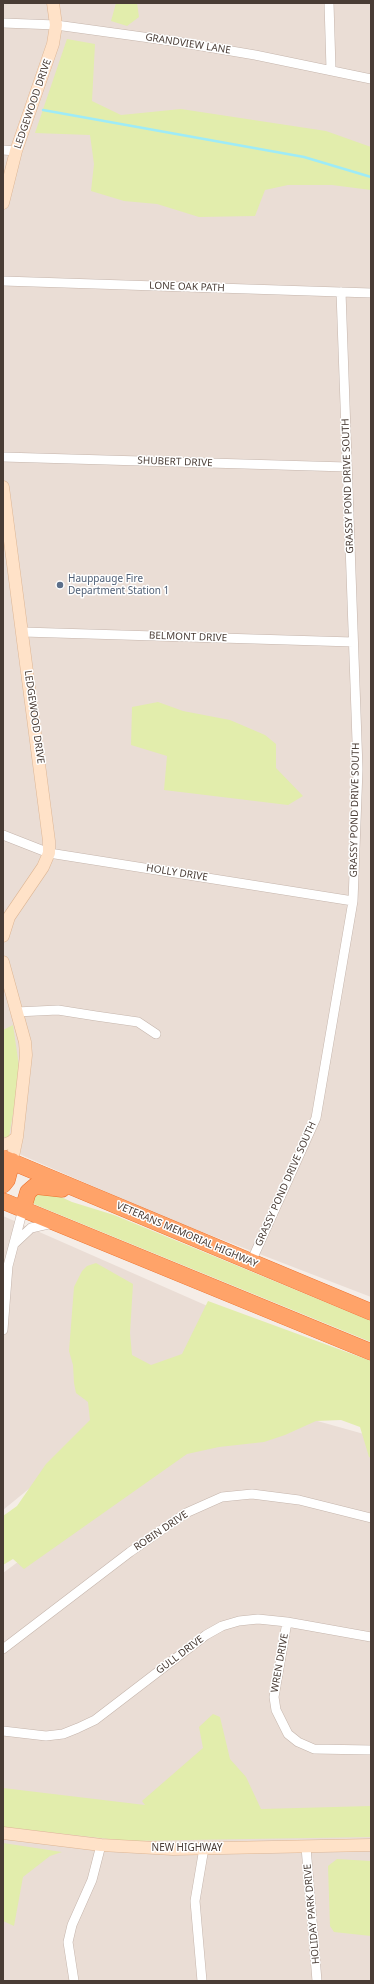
<!DOCTYPE html>
<style>
body{margin:0}
#map{position:relative;width:374px;height:1984px;overflow:hidden;background:#f5ede7;font-family:"Noto Sans",sans-serif}
canvas{display:block}
.frame{position:absolute;inset:0;border:4px solid #493c35;pointer-events:none}
</style>
<div id="map">
<canvas width="374" height="1984"></canvas>
<div class="frame"></div>
</div>
<script>
const c = document.querySelector('canvas').getContext('2d');
c.lineJoin = 'round';
function paint(path, color) {
  c.fillStyle = color;
  c.fill(path, 'evenodd');
}
function toPath(rows) {
  const path = new Path2D();
  for (const r of rows) {
    path.moveTo(r[0], r[1]);
    for (let i = 2; i < r.length; i += 2) path.lineTo(r[i], r[i + 1]);
  }
  return path;
}
function trace(path, color, width, dash) {
  c.strokeStyle = color;
  c.lineWidth = width;
  c.lineCap = dash ? 'butt' : 'round';
  c.setLineDash(dash || []);
  c.stroke(path);
}
function label(font, color, halo, rows, align = 'center') {
  c.font = font + ' "Noto Sans",sans-serif';
  c.lineWidth = 3;
  c.setLineDash([]);
  c.textBaseline = 'middle';
  c.strokeStyle = halo;
  c.fillStyle = color;
  for (const [text, x, y, turn = 0] of rows) {
    c.save();
    c.translate(x, y);
    c.rotate((+turn || 0) * Math.PI / 180);
    c.textAlign = isNaN(turn) ? turn : align;
    if (halo) c.strokeText(text, 0, 0);
    c.fillText(text, 0, 0);
    c.restore();
  }
}
paint(toPath([
 [3,3,371,3,371,1297,166,1218,3,1147],
 [3,1216,237,1319,3,1510],
 [213,1417,303,1417,371,1436,371,1981,3,1981,3,1573]
]), '#eaddd5');
paint(toPath([
 [116,3,137,3,139,17,127,26,111,21],
 [67,39,95,44,92,101,121,115,181,109,326,131,371,147,371,190,332,185,288,185,265,190,255,216,199,217,157,204,124,201,91,191,94,164,90,135,35,133],
 [158,702,183,711,230,720,265,735,276,744,276,768,303,796,288,805,164,790,167,756,131,745,132,707],
 [13,1025,20,1073,9,1137,3,1137,3,1030],
 [48,1191,72,1202,114,1215,371,1321,371,1342,36,1205,29,1200,31,1193],
 [96,1263,133,1284,130,1333,132,1355,151,1365,182,1354,208,1301,371,1361,371,1458,369,1457,360,1427,341,1420,316,1421,285,1435,264,1442,219,1447,187,1454,24,1569,13,1559,3,1565,3,1516,17,1506,46,1464,90,1420,88,1402,76,1393,74,1383,73,1365,69,1351,74,1287,82,1271,87,1266],
 [213,1714,220,1717,230,1759,246,1777,261,1809,371,1806,371,1837,127,1841,3,1827,3,1788,145,1805,142,1801,203,1748,199,1727],
 [3,1843,62,1852,50,1856,23,1877,14,1926,3,1921],
 [337,1859,371,1861,371,1936,334,1932,330,1926,328,1866]
]), '#e2edac');
trace(toPath([
 [43,110,304,157,371,177]
]), '#9eebf7', 2.5);
const street = toPath([
 [329,3,331,69],
 [3,23,56,25,172,41,255,55,371,79],
 [3,150,16,151],
 [3,281,371,293],
 [3,457,347,467],
 [23,632,353,642],
 [3,835,49,853,353,901],
 [16,1012,58,1010,96,1016,138,1022,156,1034],
 [15,1243,31,1228,53,1223],
 [251,1262,316,1118,353,901,358,769,341,292],
 [3,1330,8,1266,23,1209],
 [287,1622,274,1697,276,1710,288,1734,298,1742,314,1749,371,1750],
 [3,1649,130,1552,186,1513,222,1497,252,1494,299,1500,371,1518],
 [3,1731,46,1736,63,1734,78,1728,95,1720,206,1635,222,1626,239,1621,258,1619,287,1622,371,1637],
 [306,1847,317,1981],
 [74,1981,68,1942,72,1925,92,1880,101,1845],
 [202,1981,195,1901,204,1848]
]);
const secondary = toPath([
 [3,203,16,151,53,44,56,25,53,3],
 [3,487,49,841,49,853,43,867,9,917,3,936],
 [3,962,25,1042,26,1055,17,1137,12,1161],
 [3,1145,11,1142,17,1137],
 [3,1833,101,1845,173,1849,371,1845]
]);
const highway = toPath([
 [3,1158,371,1312],
 [3,1185,7,1180,12,1161],
 [3,1201,371,1352],
 [23,1209,28,1192,35,1186,62,1189]
]);
trace(street, '#c5b5ac', 10);
trace(secondary, '#ddb695', 13);
trace(highway, '#ec6f2a', 17);
trace(street, '#fff', 9);
trace(secondary, '#ffe2c8', 12);
trace(highway, '#ffa369', 16);
for (const [x, y, r, color] of [
 [60,585,4,"#5c6f8a"]
]) {
  const dot = new Path2D();
  dot.arc(x, y, r, 0, 2 * Math.PI);
  c.fillStyle = color;
  c.fill(dot);
  trace(dot, '#fff', 1.5);
}
label('10px', '#493c35', '#fff', [
 ["GRANDVIEW LANE",188,44,9],
 ["LEDGEWOOD DRIVE",33,104,-71],
 ["LONE OAK PATH",187,287,2],
 ["SHUBERT DRIVE",175,462,2],
 ["GRASSY POND DRIVE SOUTH",348,486,-92],
 ["BELMONT DRIVE",188,637,2],
 ["LEDGEWOOD DRIVE",34,717,82],
 ["GRASSY POND DRIVE SOUTH",355,810,-89],
 ["HOLLY DRIVE",177,873,9],
 ["GRASSY POND DRIVE SOUTH",286,1184,-66],
 ["VETERANS MEMORIAL HIGHWAY",187,1235,23],
 ["ROBIN DRIVE",161,1531,-34],
 ["GULL DRIVE",180,1655,-37],
 ["WREN DRIVE",280,1663,-80],
 ["NEW HIGHWAY",187,1848],
 ["HOLIDAY PARK DRIVE",312,1914,-95]
]);
label('10px', '#4e5e75', '#fff', [
 ["Hauppauge Fire",68,579],
 ["Department Station 1",68,591]
], 'left');
</script>
